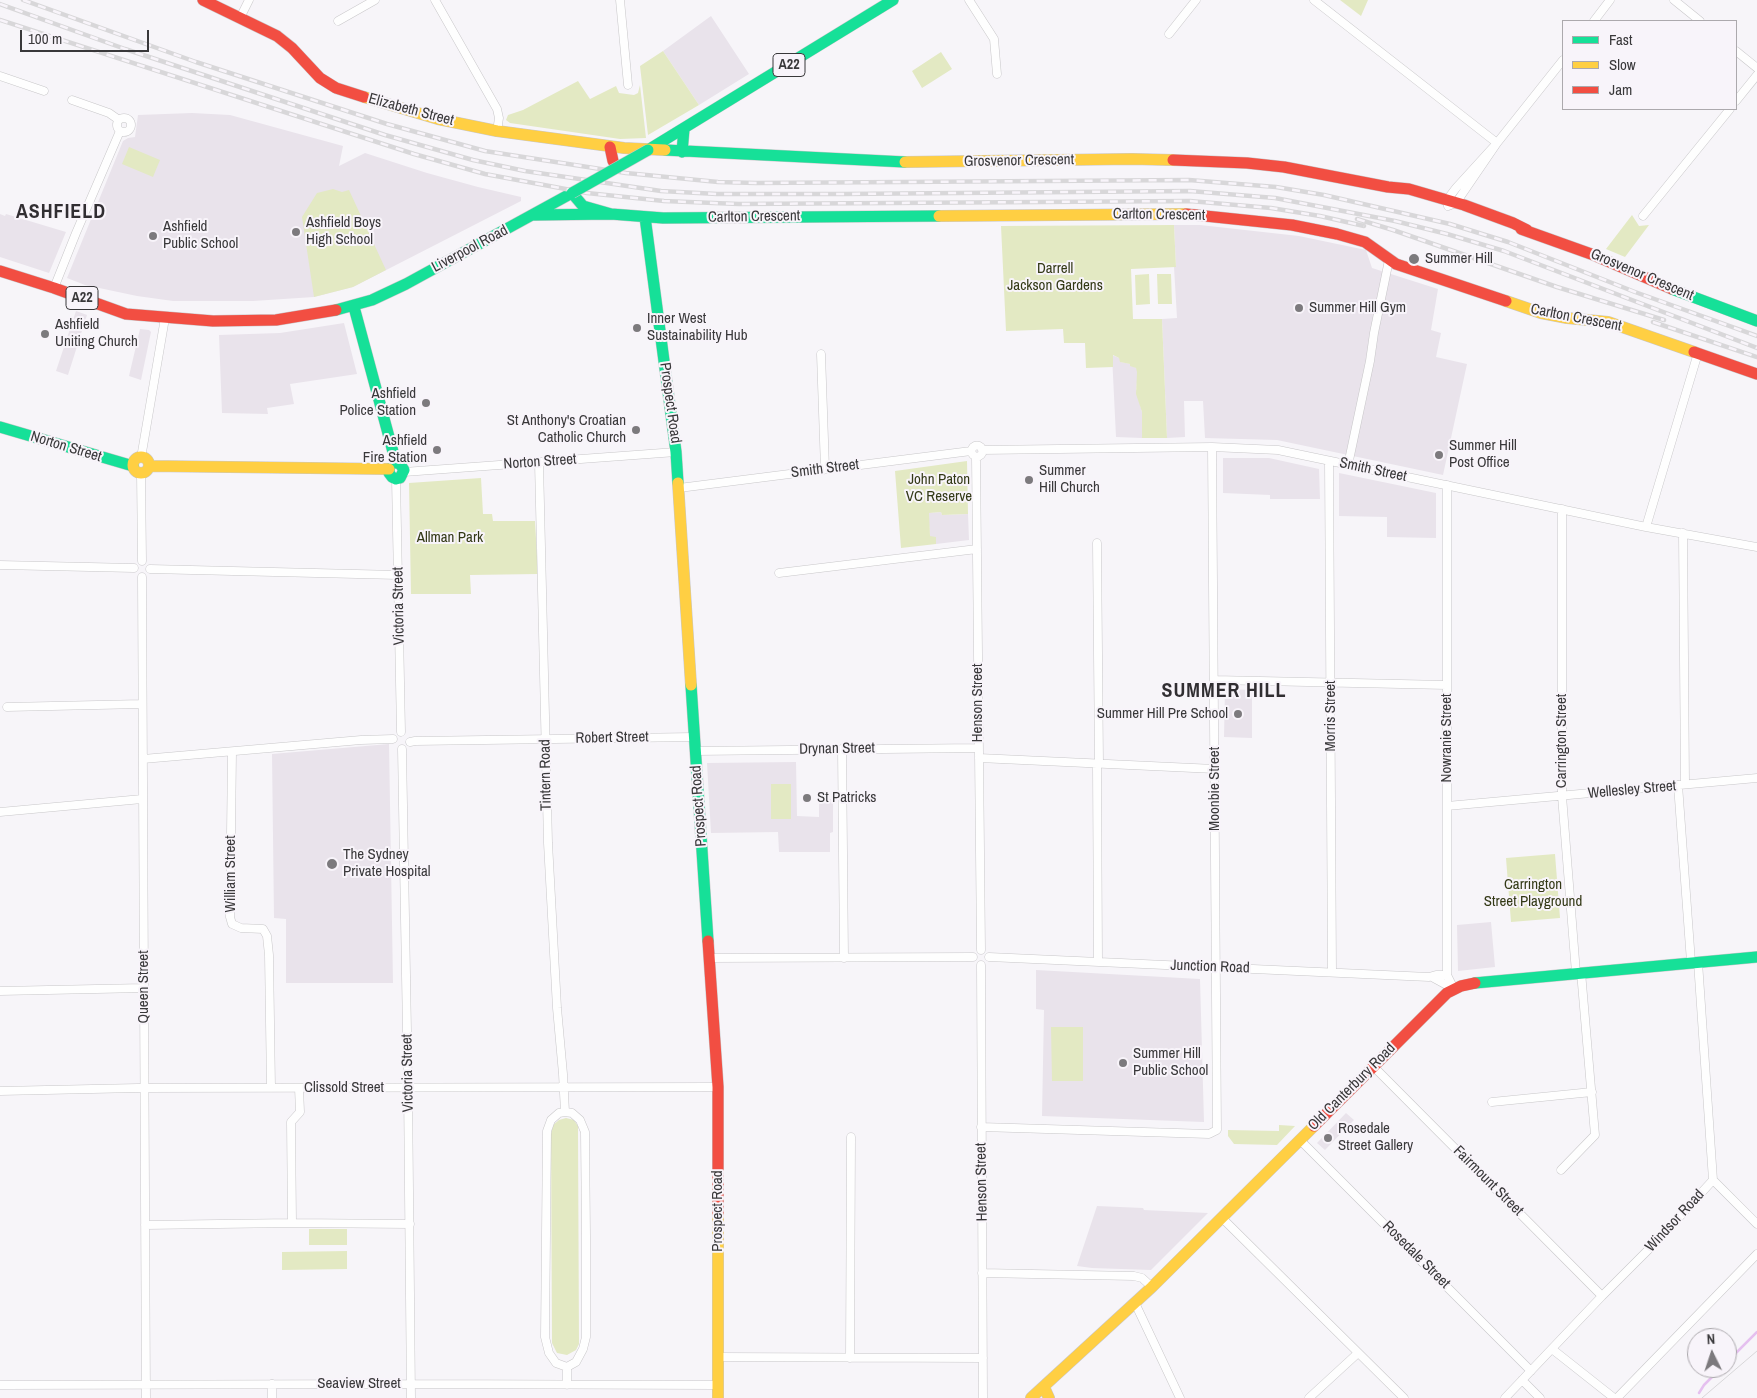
<!DOCTYPE html>
<style>
body{margin:0}
#map{position:relative;width:1757px;height:1398px;overflow:hidden;background:#f7f5f9;font-family:"Archivo Narrow",sans-serif}
canvas{display:block}
.legend{position:absolute;left:1562px;top:20px;width:175px;height:90px;box-sizing:border-box;background:#f8f4fa;border:1px solid #aca9ad;margin:0;padding:6px 9px;list-style:none;font-size:15px;color:#39383a}
.legend li{display:flex;align-items:center;gap:10px;height:25px}
.legend b{width:25px;border:1px solid #aca9ad}
.north{position:absolute;left:1687px;top:1328px;width:50px;height:50px;box-sizing:border-box;background:#f8f4fa;border:1px solid #aca9ad;border-radius:50%;rotate:356deg;font-size:14px;font-weight:700;line-height:20px;text-align:center;color:#39383a}
.north::after{content:'';display:block;margin:auto;width:18px;height:22px;background:#7c7a7d;clip-path:polygon(50% 0,100% 100%,50% 72%,0 100%)}
.scale{position:absolute;left:20px;top:30px;width:129px;height:22px;box-sizing:border-box;border:2px solid #39383a;border-top:0;padding-left:6px;font-size:15px;line-height:18px;white-space:nowrap;color:#39383a;-webkit-text-stroke:4px #f8f4fa;paint-order:stroke}
</style>
<div id="map">
<canvas width="1757" height="1398"></canvas>
<ul class="legend">
<li><b style="height:6px;background:#16e098"></b>Fast</li>
<li><b style="height:6px;background:#ffcf43"></b>Slow</li>
<li><b style="height:6px;background:#f24e42"></b>Jam</li>
</ul>
<div class="north">N</div>
<div class="scale">100 m</div>
</div>
<script>
const c = document.querySelector('canvas').getContext('2d');
c.lineJoin = 'round';
function paint(path, color) {
  c.fillStyle = color;
  c.fill(path, 'evenodd');
}
function toPath(rows) {
  const path = new Path2D();
  for (const r of rows) {
    if (r.length === 3) {
      path.moveTo(r[0] + r[2], r[1]);
      path.arc(r[0], r[1], r[2], 0, 2 * Math.PI);
      continue;
    }
    path.moveTo(r[0], r[1]);
    for (let i = 2; i < r.length; i += 2) path.lineTo(r[i], r[i + 1]);
  }
  return path;
}
function trace(path, color, width, dash) {
  c.strokeStyle = color;
  c.lineWidth = width;
  c.lineCap = dash ? 'butt' : 'round';
  c.setLineDash(dash || []);
  c.stroke(path);
}
function label(font, color, halo, rows, align = 'center') {
  c.font = font + ' "Archivo Narrow",sans-serif';
  c.lineWidth = 4;
  c.setLineDash([]);
  c.textBaseline = 'middle';
  c.strokeStyle = halo;
  c.fillStyle = color;
  for (const [text, x, y, turn = 0] of rows) {
    c.save();
    c.translate(x, y);
    c.rotate((+turn || 0) * Math.PI / 180);
    c.textAlign = isNaN(turn) ? turn : align;
    if (halo) c.strokeText(text, 0, 0);
    c.fillText(text, 0, 0);
    c.restore();
  }
}
paint(toPath([
 [711,16,749,74,699,105,663,51],
 [192,113,230,115,343,146,339,166,365,153,427,173,478,187,521,197,521,201,353,287,314,297,253,301,173,301,137,296,85,285,67,278,123,141,128,138,135,137,138,115],
 [0,214,5,216,6,214,66,232,49,273,0,257],
 [1174,225,1200,225,1299,236,1366,250,1372,268,1438,289,1431,330,1441,333,1436,357,1467,364,1443,475,1277,440,1205,438,1203,401,1184,401,1185,437,1167,438,1162,319,1177,318,1174,267,1176,267],
 [76,311,87,315,68,375,56,371],
 [344,323,357,374,290,384,294,404,267,408,268,414,222,413,219,335,280,333],
 [140,329,149,330,151,332,141,380,129,376],
 [1112,355,1119,358,1121,362,1131,364,1137,369,1138,375,1136,389,1142,412,1142,438,1116,437],
 [1223,458,1269,458,1319,469,1320,499,1270,499,1270,495,1223,493],
 [1339,473,1436,493,1436,538,1387,537,1387,517,1339,516],
 [941,512,942,515,968,514,969,540,936,544,935,537,930,537,928,513],
 [1225,689,1252,690,1252,738,1224,737],
 [389,744,393,983,286,983,286,919,274,918,272,754],
 [796,762,797,816,819,817,819,800,833,799,833,832,830,833,830,852,779,852,778,832,711,833,707,763],
 [1491,922,1495,967,1458,971,1457,925],
 [1036,970,1200,979,1204,1122,1042,1116,1044,1010,1036,1009],
 [1346,1113,1354,1120,1325,1150,1317,1143],
 [1097,1206,1143,1208,1144,1210,1208,1213,1151,1270,1092,1268,1077,1266]
]), '#e9e3eb');
paint(toPath([
 [1340,0,1368,0,1361,16],
 [663,51,699,105,648,135,640,66],
 [941,52,952,69,922,88,912,71],
 [578,81,590,99,616,86,619,93,634,95,638,93,640,85,646,138,620,139,510,123,506,120,508,115,523,110],
 [129,147,160,160,153,177,122,164],
 [333,189,342,192,349,190,386,270,353,287,314,297,302,217,317,193],
 [1632,215,1639,226,1649,225,1625,257,1606,249],
 [1174,225,1176,267,1131,269,1133,319,1162,319,1167,438,1142,438,1142,412,1136,394,1137,372,1136,368,1130,366,1130,364,1120,362,1119,358,1113,355,1113,367,1086,368,1085,343,1064,343,1063,329,1006,331,1001,226],
 [1149,274,1150,304,1136,305,1135,275],
 [1157,274,1171,274,1172,304,1158,304],
 [967,461,968,514,942,515,941,512,929,513,930,536,936,537,936,544,901,548,895,471],
 [481,478,483,514,492,514,493,521,535,521,538,574,470,575,471,594,411,594,409,483],
 [771,784,791,784,791,819,771,819],
 [1555,854,1560,918,1511,922,1506,858],
 [1051,1027,1083,1027,1083,1081,1052,1081],
 [566,1118,574,1120,578,1126,578,1132,579,1344,576,1350,567,1355,557,1353,552,1343,551,1134,553,1125,559,1120],
 [1279,1125,1295,1126,1277,1145,1234,1144,1228,1136,1228,1130,1279,1131],
 [309,1229,347,1229,347,1245,309,1245],
 [347,1251,347,1269,282,1270,282,1252]
]), '#e3e9c3');
trace(toPath([
 [1727,1362,1757,1332],
 [1699,1393,1704,1385,1721,1368]
]), '#e5c0ef', 2.5);
const street = toPath([
 [435,0,497,109,499,118,497,131],
 [620,0,628,85],
 [969,0,994,39,997,74],
 [1314,0,1497,143],
 [1674,0,1700,21],
 [240,18,249,0],
 [338,21,375,0],
 [1594,21,1610,0],
 [1169,34,1196,0],
 [1736,51,1757,68],
 [0,76,44,91],
 [72,100,109,113,119,120],
 [1736,101,1757,75],
 [124,125,7],
 [1497,143,1456,188,1447,200,1448,206,1456,203,1497,143,1563,60],
 [1643,216,1730,109],
 [54,288,76,233,120,131],
 [821,354,825,469],
 [977,451,5.5],
 [982,450,1212,447,1278,450,1646,527,1757,547],
 [976,457,981,950],
 [141,458,165,318],
 [1329,461,1332,972],
 [539,463,548,843,557,1008,563,1074,565,1112],
 [1348,465,1370,361,1374,333,1389,260],
 [404,472,676,452],
 [141,473,142,561],
 [396,479,401,732],
 [1447,485,1447,975,1454,989],
 [679,488,971,451],
 [1562,509,1562,796,1576,973],
 [1646,527,1698,353],
 [1683,533,1685,784],
 [1097,543,1099,764],
 [0,565,134,568],
 [150,569,398,575],
 [779,573,977,549],
 [142,577,146,1398],
 [1214,680,1447,685],
 [7,707,142,704],
 [410,742,415,741,694,737],
 [402,749,408,1088,411,1398],
 [842,749,844,958],
 [695,751,978,748],
 [232,752,230,917,232,924,241,928,263,929,267,936,269,955,271,1088],
 [979,758,1215,769],
 [143,759,361,740,393,739],
 [1097,764,1098,962],
 [1678,785,1691,962],
 [1447,806,1757,778],
 [0,812,142,799],
 [989,957,1429,977,1436,975,1447,975],
 [709,958,973,957],
 [981,965,983,1398],
 [1432,977,1454,989],
 [0,991,144,988],
 [1373,1066,1602,1296],
 [0,1091,138,1088,718,1087],
 [1492,1102,1592,1092],
 [565,1112,572,1113,580,1120,585,1132,586,1236,586,1337,583,1349,576,1362,567,1367,556,1363,549,1353,545,1337,547,1131,551,1120,559,1113,565,1112],
 [981,1127,1209,1134,1217,1130,1212,447],
 [1300,1140,1531,1371],
 [1561,1170,1595,1135,1581,972],
 [1713,1180,1757,1224],
 [1222,1218,1404,1398],
 [292,1223,410,1224],
 [145,1225,292,1223,291,1122,300,1112,299,1088],
 [982,1273,1134,1276,1142,1278,1152,1287],
 [1135,1303,1180,1398],
 [1552,1349,1614,1398],
 [718,1357,983,1358],
 [850,1358,851,1137],
 [567,1367,567,1385],
 [1522,1380,1540,1398],
 [272,1384,272,1398],
 [0,1385,410,1384,718,1385],
 [1309,1398,1358,1353],
 [1505,1398,1602,1296,1662,1236,1713,1180,1698,962],
 [1617,1398,1757,1254]
]);
const fast = toPath([
 [648,150,893,0],
 [665,150,905,162],
 [682,152,684,129],
 [534,215,611,214,663,218,939,216],
 [645,217,676,452,678,483],
 [1672,289,1757,321],
 [354,307,396,463],
 [336,310,372,300,406,284,572,193,583,206,611,214],
 [0,427,133,466],
 [389,469,389,473,392,477,396,479,400,478,404,470,400,464,396,463],
 [691,685,708,941],
 [1475,983,1757,957]
]);
const slow = toPath([
 [364,97,438,119,497,131,624,148,665,150],
 [905,162,1132,159,1173,160],
 [939,216,1186,214],
 [1506,301,1541,313,1567,318,1608,322,1694,352],
 [141,465,8],
 [149,466,389,469],
 [678,483,691,685],
 [718,1215,718,1398],
 [1044,1387,1049,1398],
 [1031,1398,1152,1287,1314,1126]
]);
const jam = toPath([
 [203,0,277,36,292,48,320,78,336,88,364,97],
 [610,147,613,161],
 [1173,160,1247,163,1284,167,1388,187,1409,189,1464,205,1513,223,1527,230],
 [1186,214,1292,225,1337,234,1365,242,1396,264,1506,301],
 [1521,229,1591,254,1672,289],
 [0,271,54,288,126,314,213,321,276,320,336,310],
 [1694,352,1757,374],
 [708,941,718,1087,718,1215],
 [1314,1126,1447,993,1461,986,1475,983]
]);
trace(street, '#c8c7c9', 9);
trace(fast, '#c8c7c9', 12);
trace(slow, '#c8c7c9', 12);
trace(jam, '#c8c7c9', 12);
trace(street, '#fefefe', 8);
trace(fast, '#16e098', 11);
trace(slow, '#ffcf43', 11);
trace(jam, '#f24e42', 11);
trace(toPath([
 [1702,1398,1757,1351]
]), '#d8d7d9', 1);
const rail = toPath([
 [23,0,196,62,387,124,485,151,626,173,718,182,756,183,1189,180,1276,187,1324,195,1450,224,1508,242,1635,292,1757,336],
 [0,4,125,49,385,135,473,160,525,171,661,191,717,194,843,194,1190,191,1275,198,1395,221,1447,234,1504,251,1757,348],
 [0,20,414,154,485,174,587,193,664,201,739,204,1190,201,1271,208,1320,216,1364,226],
 [1357,219,1393,230,1557,287,1664,320],
 [1653,322,1757,357]
]);
trace(rail, '#d8d7d9', 4.5);
trace(rail, '#f8f4fa', 2.5, [8]);
const fastBridge = toPath([
 [572,193,648,150]
]);
trace(fastBridge, '#c8c7c9', 12, []);
trace(fastBridge, '#16e098', 11);
for (const [x, y, r, color] of [
 [296,232,5,"#7c7a7d"],
 [153,236,5,"#7c7a7d"],
 [1414,259,6,"#7c7a7d"],
 [1299,308,5,"#7c7a7d"],
 [637,328,5,"#7c7a7d"],
 [45,334,5,"#7c7a7d"],
 [426,403,5,"#7c7a7d"],
 [636,430,5,"#7c7a7d"],
 [437,450,5,"#7c7a7d"],
 [1439,455,5,"#7c7a7d"],
 [1029,480,5,"#7c7a7d"],
 [1238,714,5,"#7c7a7d"],
 [807,798,5,"#7c7a7d"],
 [332,864,6,"#7c7a7d"],
 [1123,1063,5,"#7c7a7d"],
 [1328,1138,5,"#7c7a7d"]
]) {
  const dot = new Path2D();
  dot.arc(x, y, r, 0, 2 * Math.PI);
  c.fillStyle = color;
  c.fill(dot);
  trace(dot, '#f8f4fa', 2);
}
for (const [x, y, w] of [
 [789,65,32],
 [82,298,32]
]) {
  const box = new Path2D();
  box.roundRect(x - w / 2, y - 11.5, w, 23, 4);
  c.fillStyle = '#f8f4fa';
  c.fill(box);
  trace(box, '#39383a', 1);
}
label('bold 14px', '#39383a', null, [
 ["A22",789,65],
 ["A22",82,298]
]);
label('15px', '#39383a', '#f8f4fa', [
 ["Elizabeth Street",411,110,15],
 ["Grosvenor Crescent",1019,161,-1],
 ["Carlton Crescent",1159,215,1],
 ["Carlton Crescent",754,217,-1],
 ["Liverpool Road",470,249,-28],
 ["Grosvenor Crescent",1642,275,23],
 ["Carlton Crescent",1576,318,11],
 ["Prospect Road",670,403,82],
 ["Norton Street",66,447,17],
 ["Norton Street",540,462,-4],
 ["Smith Street",825,469,-7],
 ["Smith Street",1373,470,12],
 ["Victoria Street",399,606,-91],
 ["Henson Street",978,703,-90],
 ["Morris Street",1331,716,-90],
 ["Robert Street",612,738,-1],
 ["Nowranie Street",1447,738,-90],
 ["Carrington Street",1562,741,-90],
 ["Drynan Street",837,749,-1],
 ["Tintern Road",546,775,-91],
 ["Moonbie Street",1215,789,-90],
 ["Wellesley Street",1632,790,-5],
 ["Prospect Road",699,806,-94],
 ["William Street",231,874,-90],
 ["Junction Road",1210,967,2],
 ["Queen Street",144,987,-90],
 ["Victoria Street",408,1073,-91],
 ["Old Canterbury Road",1352,1087,-45],
 ["Clissold Street",344,1088],
 ["Fairmount Street",1488,1181,45],
 ["Henson Street",982,1182,-91],
 ["Prospect Road",718,1211,-90],
 ["Windsor Road",1675,1221,-47],
 ["Rosedale Street",1416,1255,45],
 ["Seaview Street",359,1384]
]);
label('15px', '#39383a', '#f8f4fa', [
 ["Ashfield Boys",306,223],
 ["High School",306,240],
 ["Ashfield",163,227],
 ["Public School",163,244],
 ["Summer Hill",1425,259],
 ["Summer Hill Gym",1309,308],
 ["Inner West",647,319],
 ["Sustainability Hub",647,336],
 ["Ashfield",55,325],
 ["Uniting Church",55,342],
 ["Ashfield",416,394,"right"],
 ["Police Station",416,411,"right"],
 ["St Anthony's Croatian",626,421,"right"],
 ["Catholic Church",626,438,"right"],
 ["Ashfield",427,441,"right"],
 ["Fire Station",427,458,"right"],
 ["Summer Hill",1449,446],
 ["Post Office",1449,463],
 ["Summer",1039,471],
 ["Hill Church",1039,488],
 ["Summer Hill Pre School",1228,714,"right"],
 ["St Patricks",817,798],
 ["The Sydney",343,855],
 ["Private Hospital",343,872],
 ["Summer Hill",1133,1054],
 ["Public School",1133,1071],
 ["Rosedale",1338,1129],
 ["Street Gallery",1338,1146]
], 'left');
label('15px', '#333916', '#f8f4fa', [
 ["Darrell",1055,269],
 ["Jackson Gardens",1055,286],
 ["John Paton",939,480],
 ["VC Reserve",939,497],
 ["Allman Park",450,538],
 ["Carrington",1533,885],
 ["Street Playground",1533,902]
]);
c.letterSpacing = '1px';
label('bold 20px', '#312e32', '#f8f4fa', [
 ["ASHFIELD",61,213],
 ["SUMMER HILL",1224,692]
]);
c.letterSpacing = '0px';
</script>
